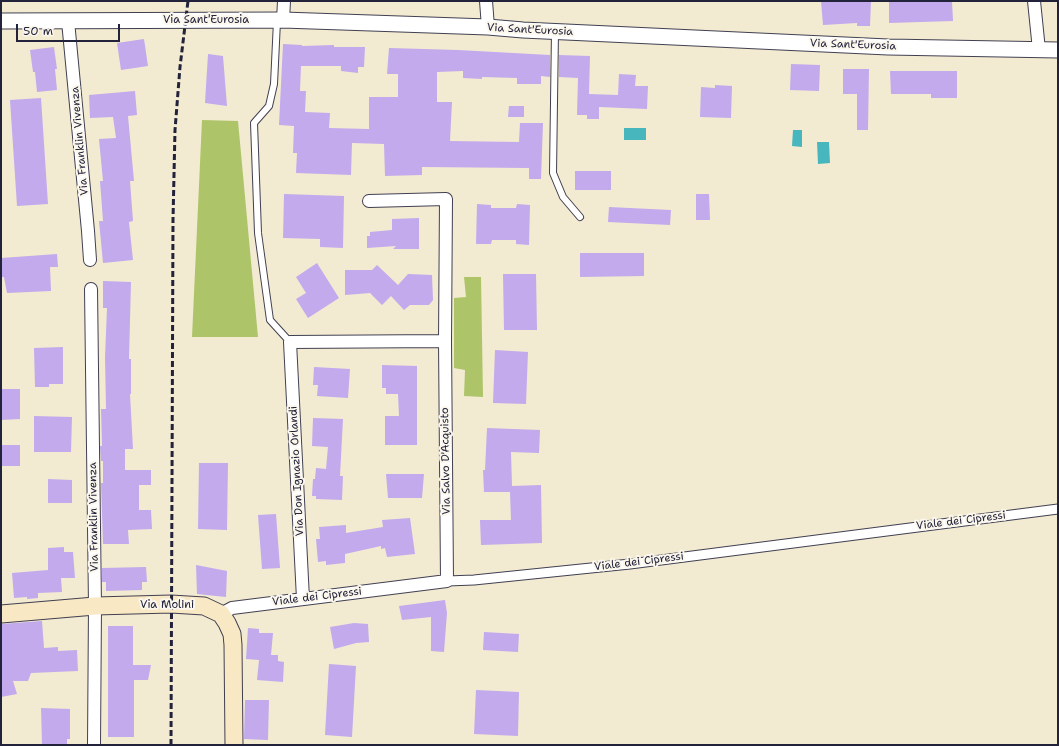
<!DOCTYPE html>
<style>
body{margin:0}
#map{position:relative;width:1059px;height:746px;overflow:hidden;background:#f3ead2;font-family:"Shantell Sans",sans-serif}
canvas{display:block}
.frame{position:absolute;inset:0;border:2px solid #22223b;pointer-events:none}
.scale{position:absolute;left:16px;top:24px;width:104px;height:18px;box-sizing:border-box;border:2px solid #22223b;border-top:0;padding-left:5px;font-size:12px;line-height:14px;white-space:nowrap;color:#22223b;-webkit-text-stroke:3px #fbf7ec;paint-order:stroke}
</style>
<div id="map">
<canvas width="1059" height="746"></canvas>
<div class="frame"></div>
<div class="scale">50 m</div>
</div>
<script>
const c = document.querySelector('canvas').getContext('2d');
c.lineJoin = 'round';
function paint(path, color) {
  c.fillStyle = color;
  c.fill(path, 'evenodd');
}
function toPath(rows) {
  const path = new Path2D();
  for (const r of rows) {
    path.moveTo(r[0], r[1]);
    for (let i = 2; i < r.length; i += 2) path.lineTo(r[i], r[i + 1]);
  }
  return path;
}
function trace(path, color, width, dash) {
  c.strokeStyle = color;
  c.lineWidth = width;
  c.lineCap = dash ? 'butt' : 'round';
  c.setLineDash(dash || []);
  c.stroke(path);
}
function label(font, color, halo, rows, align = 'center') {
  c.font = font + ' "Shantell Sans",sans-serif';
  c.lineWidth = 4;
  c.setLineDash([]);
  c.textBaseline = 'middle';
  c.strokeStyle = halo;
  c.fillStyle = color;
  for (const [text, x, y, turn = 0] of rows) {
    c.save();
    c.translate(x, y);
    c.rotate((+turn || 0) * Math.PI / 180);
    c.textAlign = isNaN(turn) ? turn : align;
    if (halo) c.strokeText(text, 0, 0);
    c.fillText(text, 0, 0);
    c.restore();
  }
}
paint(toPath([
 [202,120,238,121,258,337,192,337],
 [464,277,481,277,483,397,464,396,465,370,454,368,454,298,466,297]
]), '#aec469');
paint(toPath([
 [624,128,646,128,646,140,624,140],
 [793,130,802,130,802,147,792,146],
 [817,142,829,142,830,163,818,164]
]), '#47b7bd');
paint(toPath([
 [821,1,871,1,870,26,857,26,857,23,823,25],
 [889,1,952,1,953,21,889,23],
 [144,39,148,66,121,70,117,43],
 [283,44,302,45,302,46,334,45,334,47,365,47,364,67,358,67,358,73,341,71,341,66,301,66,300,91,306,91,305,112,330,113,329,128,369,129,369,97,398,97,398,74,387,74,389,48,458,50,550,55,550,77,541,76,541,84,517,84,517,78,482,77,482,79,463,78,463,71,437,72,437,102,452,102,450,141,519,142,520,123,543,123,541,179,529,179,529,168,422,167,422,175,385,176,384,144,352,143,351,175,296,173,297,153,293,153,294,126,279,125],
 [54,47,57,69,55,69,57,90,37,92,35,72,33,72,30,50],
 [208,54,223,56,227,106,205,103],
 [559,55,590,56,589,94,618,95,619,74,636,75,635,86,648,86,647,109,599,107,599,119,587,119,587,115,577,115,578,78,559,77],
 [791,64,820,65,819,91,790,90],
 [843,69,869,69,868,130,857,130,857,94,843,94],
 [890,71,957,71,957,98,931,98,931,94,891,94],
 [715,85,732,86,731,118,700,117,701,87,715,88],
 [135,91,137,115,128,116,134,181,130,181,133,221,129,222,133,260,103,263,99,221,103,221,100,181,103,181,99,139,116,138,113,117,90,118,89,95],
 [41,98,48,204,17,206,10,100],
 [509,106,524,106,524,117,508,117],
 [575,171,611,171,611,190,575,190],
 [284,194,344,196,343,248,320,247,320,239,283,238],
 [696,194,709,194,710,220,696,220],
 [477,204,491,205,491,208,516,208,517,204,530,205,529,245,516,244,516,240,492,240,491,244,476,244],
 [609,207,671,210,670,225,608,222],
 [419,218,419,249,393,249,396,246,367,248,367,236,370,236,370,232,392,230,392,219],
 [580,253,644,253,644,276,580,277],
 [57,254,58,267,50,267,51,291,7,293,4,277,1,277,1,258],
 [317,263,339,298,308,318,296,299,306,293,296,277],
 [377,265,398,285,408,274,432,275,433,300,429,305,410,305,404,310,391,296,382,305,370,293,345,295,345,270,372,270],
 [503,274,536,274,537,330,504,330],
 [103,281,131,282,129,359,131,359,131,394,130,394,133,449,125,449,125,470,151,470,151,485,139,485,139,510,151,510,152,529,128,530,129,544,103,544,101,483,103,483,103,461,101,461,100,446,102,446,101,409,106,409,105,357,107,308,103,308],
 [63,347,63,384,49,384,49,387,35,387,34,348],
 [495,350,528,352,526,404,493,403],
 [382,365,417,366,417,445,385,445,385,416,399,416,398,394,386,394,386,388,382,388],
 [314,367,350,369,348,398,317,396,318,385,313,385],
 [1,389,20,389,20,419,1,420],
 [34,416,72,417,71,452,34,452],
 [313,418,343,419,340,476,343,476,342,500,316,499,316,496,312,496,313,479,315,479,316,468,326,469,328,447,312,446],
 [487,428,540,430,539,453,511,452,512,486,541,485,542,543,481,545,480,520,511,520,510,492,484,492,483,470,485,470],
 [1,445,20,445,20,466,1,466],
 [199,463,228,463,227,530,198,529],
 [386,474,424,474,422,498,388,498],
 [48,479,72,480,72,503,48,503],
 [276,514,280,568,262,569,258,515],
 [410,518,415,554,387,557,385,548,381,549,381,546,345,554,345,563,326,565,326,561,318,562,316,539,320,539,319,527,346,525,346,533,383,527,382,520],
 [64,547,64,552,73,552,75,578,61,578,62,592,38,593,38,598,27,599,27,597,14,598,12,573,48,570,48,548],
 [196,565,227,571,226,597,197,594],
 [146,567,147,582,142,582,142,590,106,591,106,582,102,582,102,568],
 [445,600,447,613,444,652,431,651,431,617,402,620,399,606],
 [42,621,44,648,58,647,58,651,77,650,78,671,31,673,28,681,13,681,17,694,1,697,1,624],
 [354,623,368,624,369,642,356,643,334,649,330,627],
 [108,626,133,626,133,665,151,665,148,680,134,680,134,737,108,737],
 [248,628,259,629,259,633,273,633,271,655,278,655,278,661,284,662,283,682,257,680,259,660,246,659],
 [484,632,519,634,518,652,483,650],
 [329,664,356,666,352,737,325,735],
 [476,690,519,692,518,736,474,734],
 [245,700,269,700,268,740,244,739],
 [41,708,70,709,70,739,67,739,67,745,42,745]
]), '#c2aaed');
const service = toPath([
 [277,21,274,84,269,106,254,123,258,233,270,320,290,342],
 [555,31,553,173,563,197,580,217]
]);
const pedestrian = toPath([
 [447,581,474,580,630,564,1058,509]
]);
const minor = toPath([
 [486,1,488,27],
 [1034,1,1039,50],
 [283,20,284,1],
 [68,21,88,231,90,260],
 [369,201,446,199,445,341],
 [91,289,95,606,94,745],
 [221,614,232,608,447,581,445,341,290,342,303,599]
]);
const tertiary = toPath([
 [1,21,283,20,488,27,523,30,888,47,1058,50]
]);
const secondary = toPath([
 [1,614,95,606,171,604,204,606,221,614,227,623,232,634,233,645,234,745]
]);
trace(service, '#414052', 8);
trace(pedestrian, '#414052', 11);
trace(minor, '#414052', 14);
trace(tertiary, '#414052', 17);
trace(secondary, '#414052', 19);
trace(service, '#fff', 6);
trace(pedestrian, '#fff', 9);
trace(minor, '#fff', 12);
trace(tertiary, '#fff', 15);
trace(secondary, '#f8e8c3', 17);
trace(toPath([
 [171,745,173,220,175,130,180,67,188,1]
]), '#22223b', 3, [6, 3]);
label('11px', '#22223b', '#fbf7ec', [
 ["Via Sant'Eurosia",206,20],
 ["Via Sant'Eurosia",530,30,3],
 ["Via Sant'Eurosia",853,45,2],
 ["Via Franklin Vivenza",80,141,-95],
 ["Via Salvo D'Acquisto",446,461,-91],
 ["Via Don Ignazio Orlandi",297,471,-93],
 ["Via Franklin Vivenza",94,517,-91],
 ["Viale dei Cipressi",961,521,-7],
 ["Viale dei Cipressi",639,562,-7],
 ["Viale dei Cipressi",317,597,-7],
 ["Via Molini",167,605]
]);
</script>
